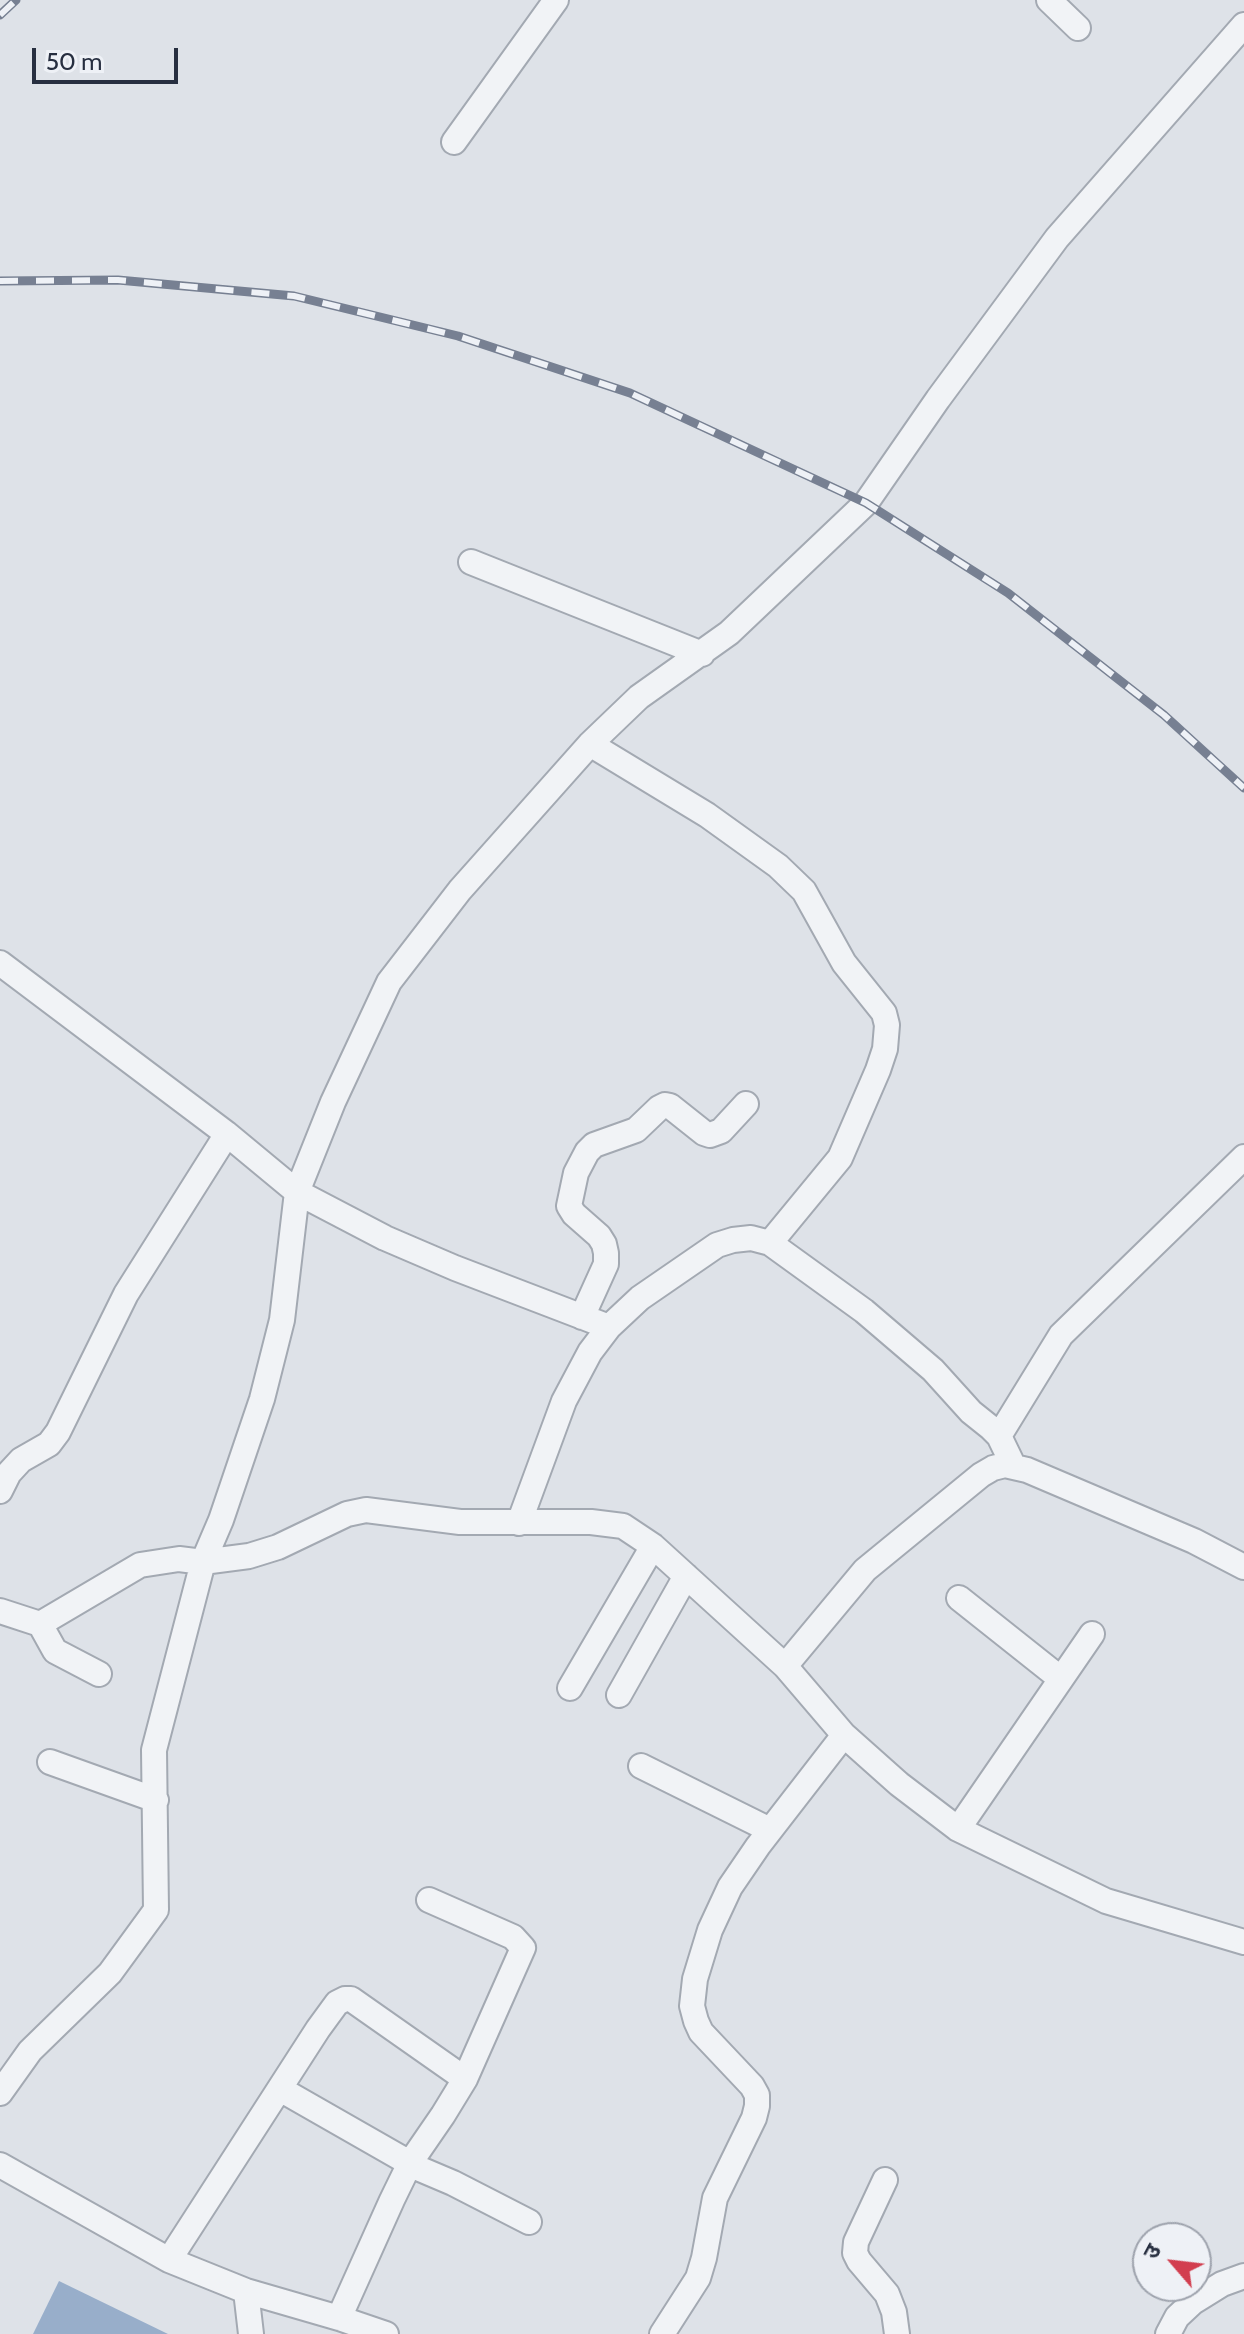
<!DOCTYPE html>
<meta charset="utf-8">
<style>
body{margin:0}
#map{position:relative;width:1244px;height:2334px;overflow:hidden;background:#dee2e8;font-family:Cabin,"Noto Sans Devanagari",sans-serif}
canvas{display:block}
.north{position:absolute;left:1132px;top:2222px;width:80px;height:80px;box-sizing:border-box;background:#eef1f6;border:2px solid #9ea3ad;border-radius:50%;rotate:298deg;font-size:22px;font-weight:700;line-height:32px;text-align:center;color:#272f40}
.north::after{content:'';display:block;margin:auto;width:28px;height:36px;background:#d23e4f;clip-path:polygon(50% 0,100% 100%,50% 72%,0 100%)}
.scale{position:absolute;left:32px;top:48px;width:146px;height:36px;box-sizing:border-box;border:4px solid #272f40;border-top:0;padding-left:10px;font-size:24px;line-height:28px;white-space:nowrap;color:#272f40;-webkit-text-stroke:6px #eef1f6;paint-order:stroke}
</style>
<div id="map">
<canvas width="1244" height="2334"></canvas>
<div class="north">उ</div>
<div class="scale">50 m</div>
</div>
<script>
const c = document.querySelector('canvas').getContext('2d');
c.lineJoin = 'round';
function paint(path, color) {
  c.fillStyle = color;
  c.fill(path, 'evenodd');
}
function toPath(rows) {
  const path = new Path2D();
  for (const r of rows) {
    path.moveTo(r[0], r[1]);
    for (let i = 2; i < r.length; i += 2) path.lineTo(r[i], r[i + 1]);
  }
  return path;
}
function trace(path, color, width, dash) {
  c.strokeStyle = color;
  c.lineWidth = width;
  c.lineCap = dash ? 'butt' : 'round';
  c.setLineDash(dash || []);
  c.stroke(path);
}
paint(toPath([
 [59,2281,168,2334,33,2334]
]), '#98aeca');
const minor = toPath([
 [1049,0,1078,28],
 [454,142,556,0],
 [471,562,702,654],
 [590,744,707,815,778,866,804,891,844,963,884,1013,887,1025,885,1049,878,1070,840,1158,770,1243],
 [0,963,227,1134,297,1192,385,1238,455,1268,609,1327],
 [582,1317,606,1264,606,1253,604,1244,599,1236,574,1214,569,1206,576,1173,587,1152,594,1145,636,1130,659,1108,665,1105,670,1106,704,1133,710,1135,721,1131,746,1104],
 [999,1436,1061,1335,1244,1157],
 [0,1491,9,1473,21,1460,49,1444,58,1432,126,1294,227,1134],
 [519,1523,564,1401,590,1352,609,1327,640,1298,717,1245,733,1240,751,1238,770,1243,864,1311,933,1370,971,1412,991,1428,999,1436,1013,1465],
 [959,1598,1061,1679],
 [0,1611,40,1624,140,1565,179,1559,203,1562,249,1556,278,1547,347,1514,366,1510,460,1522,591,1522,623,1526,653,1546,785,1666,844,1735,899,1784,958,1829,1106,1901,1244,1942],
 [40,1624,55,1651,99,1674],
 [785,1666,865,1570,981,1475,993,1468,1005,1465,1027,1470,1194,1541,1244,1567],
 [570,1688,653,1546],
 [619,1695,686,1576],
 [50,1762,156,1800],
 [641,1766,770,1830],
 [958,1829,1092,1634],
 [280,2089,420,2169,453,2183,529,2222],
 [0,2093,30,2051,110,1973,156,1910,154,1750,203,1562,221,1520,262,1399,282,1320,297,1192,333,1102,389,982,460,890,590,744,639,697,729,633,866,503,938,399,1057,238,1244,25],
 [0,2165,169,2260,246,2291,339,2318,386,2334],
 [885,2180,856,2242,855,2253,859,2261,887,2294,894,2312,897,2334],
 [169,2260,318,2029,337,2003,345,1999,351,1999,465,2079],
 [246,2291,251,2334],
 [339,2318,392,2200,410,2163,443,2115,465,2079,523,1948,513,1937,429,1900],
 [662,2334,698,2278,704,2258,715,2198,754,2118,757,2106,757,2095,752,2086,701,2032,696,2021,692,2006,695,1979,710,1930,730,1887,758,1846,844,1735],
 [1168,2334,1177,2317,1193,2302,1222,2284,1244,2276]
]);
trace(minor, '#a3a9b2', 28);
trace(minor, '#f1f3f6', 24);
const rail = toPath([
 [0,15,16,0],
 [0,281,118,280,294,296,458,336,630,393,866,503,1008,593,1164,715,1244,788]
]);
trace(rail, '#778092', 9);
trace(rail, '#eef1f6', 6, [18]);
</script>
